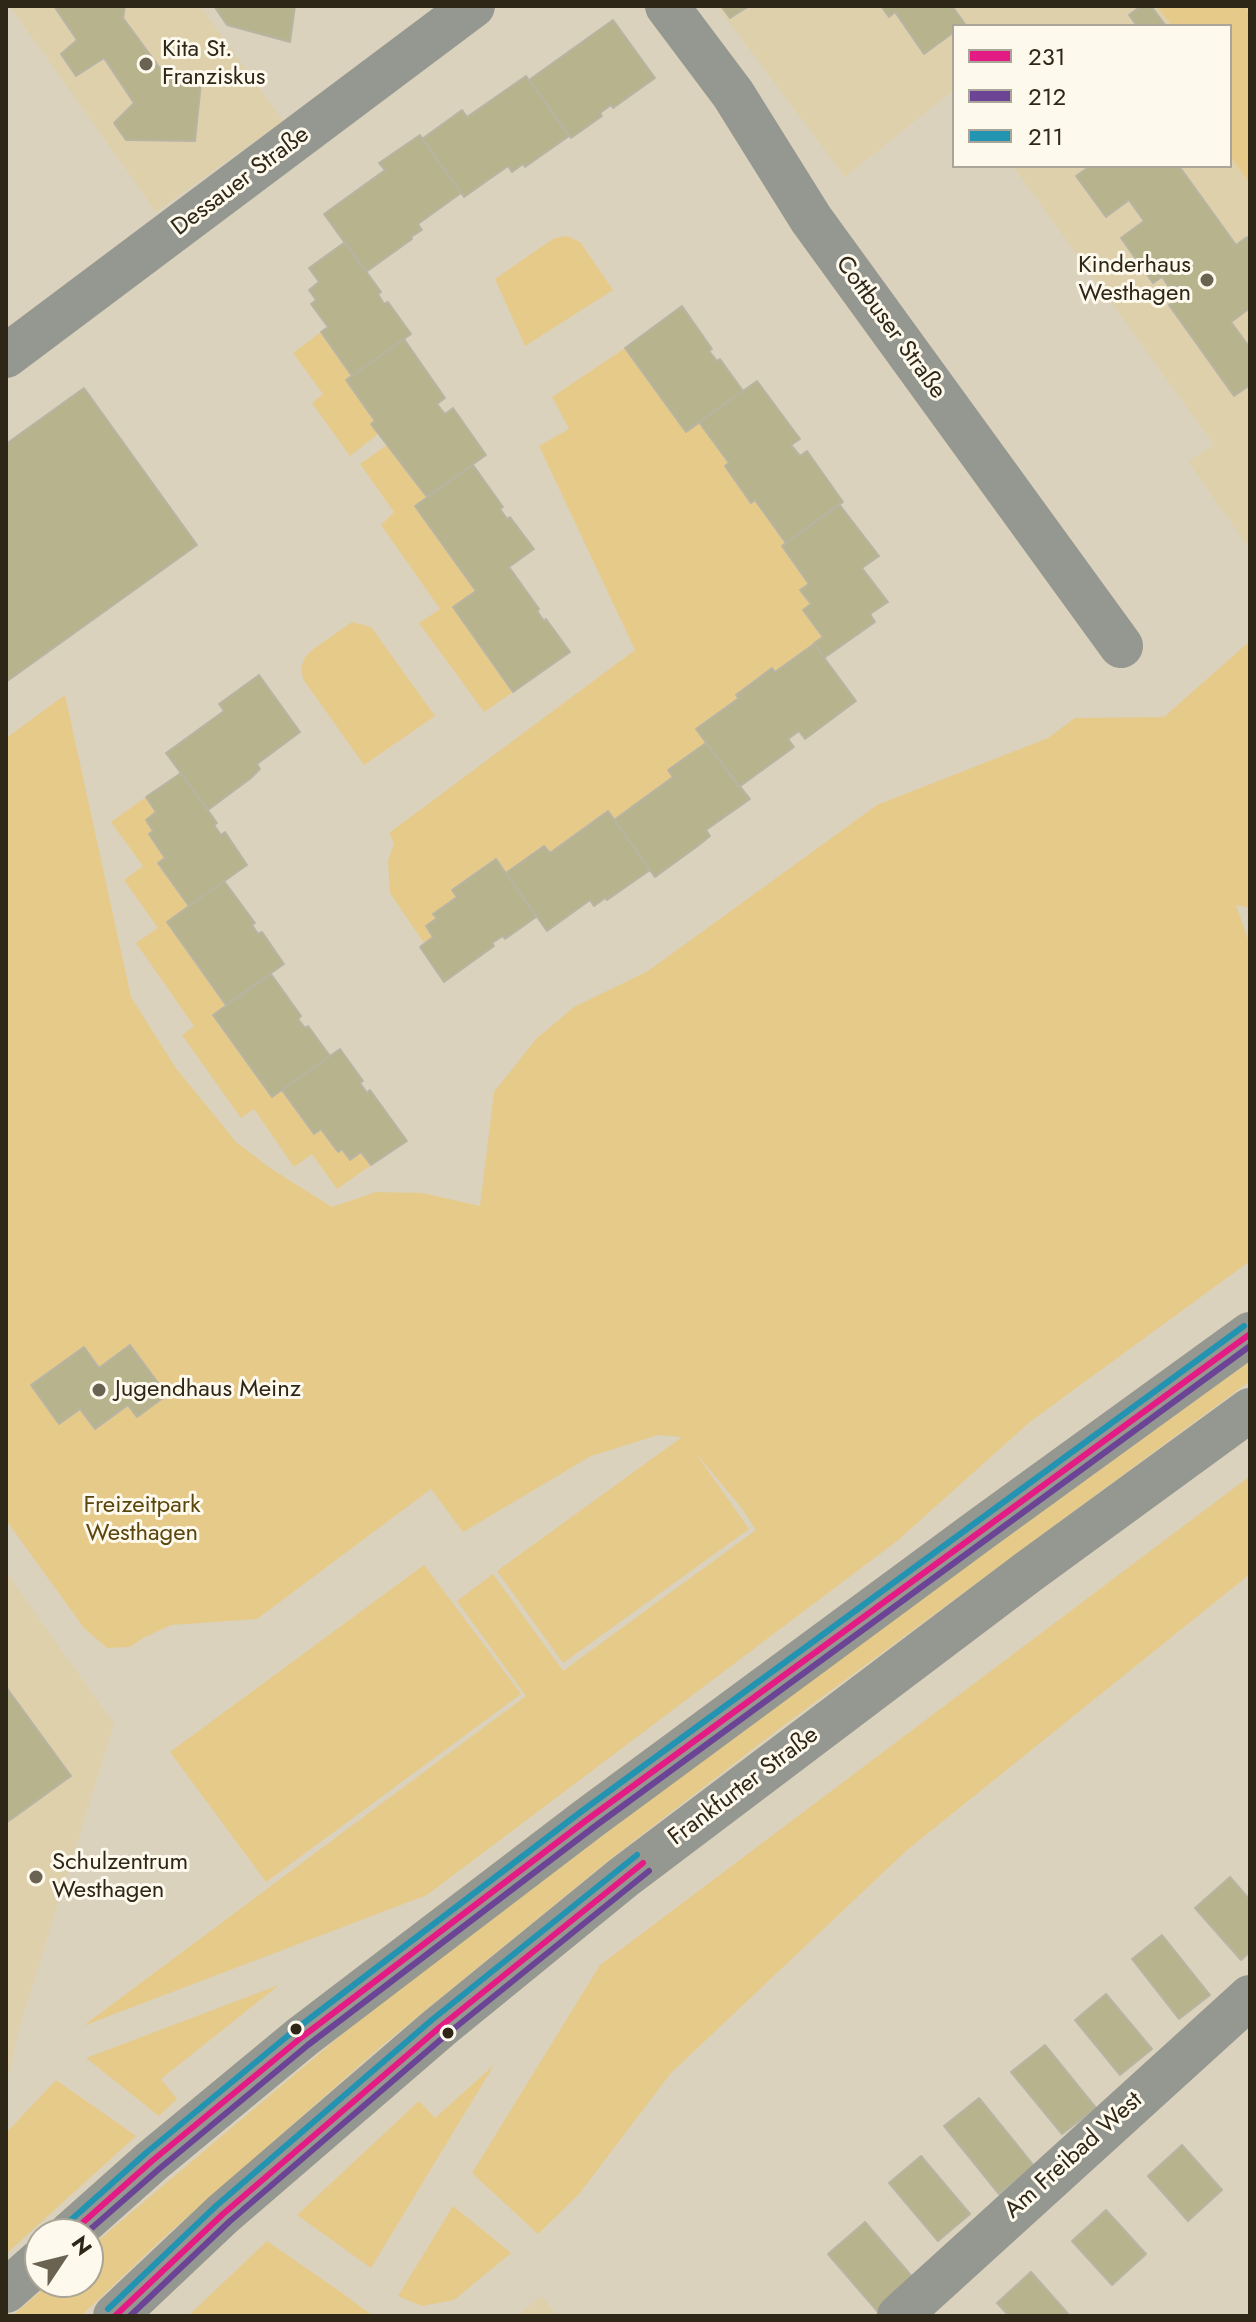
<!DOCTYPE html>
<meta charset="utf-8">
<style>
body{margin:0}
#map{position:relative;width:1256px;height:2322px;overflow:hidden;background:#dbd2bd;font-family:Jost,sans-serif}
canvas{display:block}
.frame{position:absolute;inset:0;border:8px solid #2e2718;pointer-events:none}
.legend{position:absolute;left:952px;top:24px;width:280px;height:144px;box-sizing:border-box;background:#fef9ed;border:2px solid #aba598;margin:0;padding:10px 14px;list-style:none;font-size:24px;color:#2e2718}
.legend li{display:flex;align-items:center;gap:16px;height:40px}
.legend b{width:40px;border:2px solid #aba598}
.north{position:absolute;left:24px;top:2218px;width:80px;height:80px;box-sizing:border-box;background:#fef9ed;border:2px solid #aba598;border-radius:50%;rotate:55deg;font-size:22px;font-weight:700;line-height:32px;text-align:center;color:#2e2718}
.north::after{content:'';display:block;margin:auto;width:28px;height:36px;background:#6b6352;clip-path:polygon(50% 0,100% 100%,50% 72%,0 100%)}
</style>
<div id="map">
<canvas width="1256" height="2322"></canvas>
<div class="frame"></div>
<ul class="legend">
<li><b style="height:10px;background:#e51b85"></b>231</li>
<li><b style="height:10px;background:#6c4495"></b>212</li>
<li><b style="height:10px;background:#2294b2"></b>211</li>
</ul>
<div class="north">N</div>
</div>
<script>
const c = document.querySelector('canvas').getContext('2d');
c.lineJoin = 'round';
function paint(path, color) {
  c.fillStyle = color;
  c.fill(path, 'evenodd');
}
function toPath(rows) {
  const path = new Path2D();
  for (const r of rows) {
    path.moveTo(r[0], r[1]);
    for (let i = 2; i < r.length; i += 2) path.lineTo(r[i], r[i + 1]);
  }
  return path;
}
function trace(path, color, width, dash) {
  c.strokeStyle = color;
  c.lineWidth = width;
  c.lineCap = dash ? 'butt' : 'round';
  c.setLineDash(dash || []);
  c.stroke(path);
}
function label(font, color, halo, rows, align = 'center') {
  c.font = font + ' Jost,sans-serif';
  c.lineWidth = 6;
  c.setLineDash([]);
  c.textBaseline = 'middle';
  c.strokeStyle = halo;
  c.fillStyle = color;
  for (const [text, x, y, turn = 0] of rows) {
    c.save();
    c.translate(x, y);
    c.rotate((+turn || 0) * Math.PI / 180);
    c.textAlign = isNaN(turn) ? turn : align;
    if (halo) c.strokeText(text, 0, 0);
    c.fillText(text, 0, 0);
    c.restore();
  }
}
paint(toPath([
 [10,6,200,6,283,121,156,212],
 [717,6,1250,6,1250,550,1188,461,1214,445,1013,166,1230,166,1230,26,954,26,954,90,845,177],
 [6,1572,114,1724,19,2029,6,2085],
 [542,2296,557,2316,516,2316]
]), '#dfd0ac');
paint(toPath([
 [1157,6,1244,6,1250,14,1250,184,1230,155,1230,26,1172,26],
 [567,236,580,242,613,290,525,346,495,279,544,245,555,238],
 [321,332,352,376,346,381,375,421,372,424,378,434,350,456,312,403,323,394,293,353],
 [625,348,686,432,699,422,786,543,782,546,809,584,801,590,811,604,803,610,823,637,775,672,772,669,737,694,739,698,696,729,706,743,668,770,673,777,614,820,550,853,544,846,506,873,495,859,452,889,457,897,434,913,437,918,426,927,433,937,424,943,390,893,388,861,394,843,389,833,635,650,539,446,569,429,552,397],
 [387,445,398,461,401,460,427,497,416,506,476,591,453,607,513,692,484,712,419,623,440,609,381,525,394,512,360,464],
 [352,622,371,627,435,716,364,765,303,679,301,667,305,657,312,650],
 [1250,641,1250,908,1236,905,1250,945,1250,1261,1031,1421,897,1541,427,1895,83,2026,526,1696,457,1601,493,1574,563,1671,756,1530,740,1506,694,1451,749,1529,563,1663,497,1571,682,1437,658,1435,591,1456,463,1532,431,1489,257,1619,171,1625,143,1638,130,1647,107,1648,84,1628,6,1520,6,738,65,695,131,997,175,1067,236,1142,270,1168,332,1207,376,1192,422,1193,480,1206,494,1092,536,1039,574,1007,648,971,877,805,1048,738,1075,718,1164,717],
 [146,797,156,812,146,820,153,831,149,834,165,858,158,863,189,906,167,923,226,1005,213,1016,272,1097,282,1090,314,1133,321,1129,338,1152,342,1149,350,1160,361,1152,371,1165,337,1189,312,1154,294,1167,254,1109,241,1118,182,1035,194,1026,136,943,158,928,124,880,143,866,111,822],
 [1250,1361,1250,1381,779,1729,608,1861,384,2044,160,2241,81,2316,12,2316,51,2282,88,2282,88,2249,359,2020,766,1712],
 [1250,1476,1250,1574,907,1850,671,2073,579,2194,538,2234,472,2173,600,1965],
 [424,1565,521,1694,266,1882,170,1752],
 [279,1985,161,2079,177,2099,159,2116,86,2058],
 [494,2065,371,2268,297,2215,419,2101,435,2118],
 [56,2080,136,2136,6,2254,6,2133],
 [453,2206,511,2253,454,2300,422,2306,398,2296],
 [267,2241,342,2293,373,2316,188,2316]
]), '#e5ca8a');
const building = toPath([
 [54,6,125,6,123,18,168,79,201,83,195,141,126,140,114,123,134,103,104,58,76,76,61,54,77,40,54,6],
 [214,6,295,6,290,42,227,25,214,6],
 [721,6,749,6,730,18,721,6],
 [881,6,952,6,965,24,954,26,954,32,924,54,895,12,889,17,881,6],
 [1141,6,1151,6,1166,26,1137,26,1129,15,1141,6],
 [613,20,655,78,613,108,611,105,600,113,602,116,571,138,529,80,613,20],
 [526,76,569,136,525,167,523,164,512,172,508,166,464,197,422,139,462,110,467,117,526,76],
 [420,135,461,193,418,224,422,230,411,237,412,239,366,272,324,214,385,170,379,163,420,135],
 [1090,166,1179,166,1236,245,1247,237,1250,241,1250,308,1231,322,1250,348,1250,385,1234,396,1169,305,1178,299,1162,277,1153,283,1121,238,1144,221,1129,200,1106,217,1076,176,1090,166],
 [345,242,381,292,378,294,384,304,388,302,411,334,352,376,321,332,328,327,311,304,316,300,309,290,319,282,309,268,345,242],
 [682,306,712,349,709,351,717,361,720,359,743,391,686,432,625,348,682,306],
 [404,339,445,398,437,404,445,414,453,408,486,455,427,497,371,424,375,421,346,380,404,339],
 [757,381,800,439,791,445,800,456,807,451,843,502,786,543,755,500,751,503,725,466,729,463,699,422,757,381],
 [84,388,197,545,6,682,6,444,84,388],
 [473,465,503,507,500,509,507,519,510,517,534,549,509,567,539,609,537,611,544,621,546,619,570,652,513,692,453,607,476,591,415,506,473,465],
 [839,504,879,556,862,568,888,602,870,614,875,622,824,658,814,643,823,637,803,610,811,604,800,590,809,584,782,546,839,504],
 [814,644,856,701,805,739,799,731,788,739,794,747,739,787,696,729,739,698,736,695,772,668,775,672,814,644],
 [259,675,300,732,257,764,260,769,251,778,208,810,166,753,224,711,219,704,259,675],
 [706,743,750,799,706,830,710,836,699,845,655,877,614,820,673,777,668,770,706,743],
 [181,773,217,823,214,825,221,835,225,832,247,865,189,906,158,863,165,858,149,834,153,831,146,820,156,812,146,797,181,773],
 [608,811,650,870,607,900,605,898,594,906,590,900,547,931,506,873,544,846,550,853,608,811],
 [496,859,536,917,505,939,503,936,492,943,494,946,444,982,420,947,433,937,426,926,437,918,433,914,457,897,452,890,496,859],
 [224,881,255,923,252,925,258,934,262,932,284,964,226,1005,167,922,224,881],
 [271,974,301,1016,298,1019,305,1028,308,1026,330,1056,272,1097,213,1015,271,974],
 [340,1049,363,1081,360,1083,367,1093,370,1090,407,1141,371,1165,361,1152,350,1160,342,1149,338,1152,321,1129,314,1134,282,1090,340,1049],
 [130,1345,167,1395,137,1417,128,1405,95,1429,80,1409,59,1424,31,1385,84,1347,99,1368,130,1345],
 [6,1687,71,1776,6,1823,6,1687],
 [1230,1877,1250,1900,1250,1952,1241,1960,1195,1908,1230,1877],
 [1162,1935,1210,1995,1179,2019,1132,1959,1162,1935],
 [1106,1994,1152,2049,1120,2075,1075,2020,1106,1994],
 [1045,2045,1096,2108,1062,2134,1011,2072,1045,2045],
 [979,2098,1034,2166,999,2194,944,2126,979,2098],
 [1182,2145,1222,2190,1188,2221,1148,2176,1182,2145],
 [921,2156,970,2214,938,2241,889,2183,921,2156],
 [1106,2210,1146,2254,1112,2285,1072,2241,1106,2210],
 [865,2222,915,2280,878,2312,828,2254,865,2222],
 [1031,2272,1070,2316,1009,2316,997,2303,1031,2272]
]);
paint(building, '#b7b38d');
trace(building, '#b8b4a3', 2);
trace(toPath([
 [667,6,733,94,811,219,1121,646],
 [6,356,473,6],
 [70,2234,152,2161,302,2037,588,1819,981,1529,1250,1334],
 [6,2291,40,2261],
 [115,2316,223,2214,440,2027,624,1877,1028,1572,1250,1410],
 [899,2316,1250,1997]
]), '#959791', 44);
trace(toPath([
 [70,2234,152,2161,302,2037,588,1819,1250,1334],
 [115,2316,223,2214,440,2027,643,1863]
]), '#e51b85', 6);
trace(toPath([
 [85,2234,159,2169,308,2045,594,1827,1250,1346],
 [130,2316,230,2221,446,2035,649,1871]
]), '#6c4495', 6);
trace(toPath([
 [63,2227,146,2153,296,2029,582,1811,1244,1326],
 [108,2309,216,2206,433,2019,637,1855]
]), '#2294b2', 6);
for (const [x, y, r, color] of [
 [146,64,8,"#6b6352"],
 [1207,280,8,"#6b6352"],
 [99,1390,8,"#6b6352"],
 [36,1877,8,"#6b6352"],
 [296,2029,7,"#2e2718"],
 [448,2033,7,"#2e2718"]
]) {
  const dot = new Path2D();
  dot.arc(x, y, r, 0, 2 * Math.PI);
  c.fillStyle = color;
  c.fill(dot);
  trace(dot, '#fef9ed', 3);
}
label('24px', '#2e2718', '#fef9ed', [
 ["Kita St.",162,50],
 ["Franziskus",162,78],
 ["Kinderhaus",1191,266,"right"],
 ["Westhagen",1191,294,"right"],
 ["Jugendhaus Meinz",115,1390],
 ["Schulzentrum",52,1863],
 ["Westhagen",52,1891]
], 'left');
label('24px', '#2e2718', '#fef9ed', [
 ["Dessauer Straße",241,182,-37],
 ["Cottbuser Straße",890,328,54],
 ["Frankfurter Straße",744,1787,-37],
 ["Am Freibad West",1074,2156,-42]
]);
label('24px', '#5a450d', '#fef9ed', [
 ["Freizeitpark",142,1506],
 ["Westhagen",142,1534]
]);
</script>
